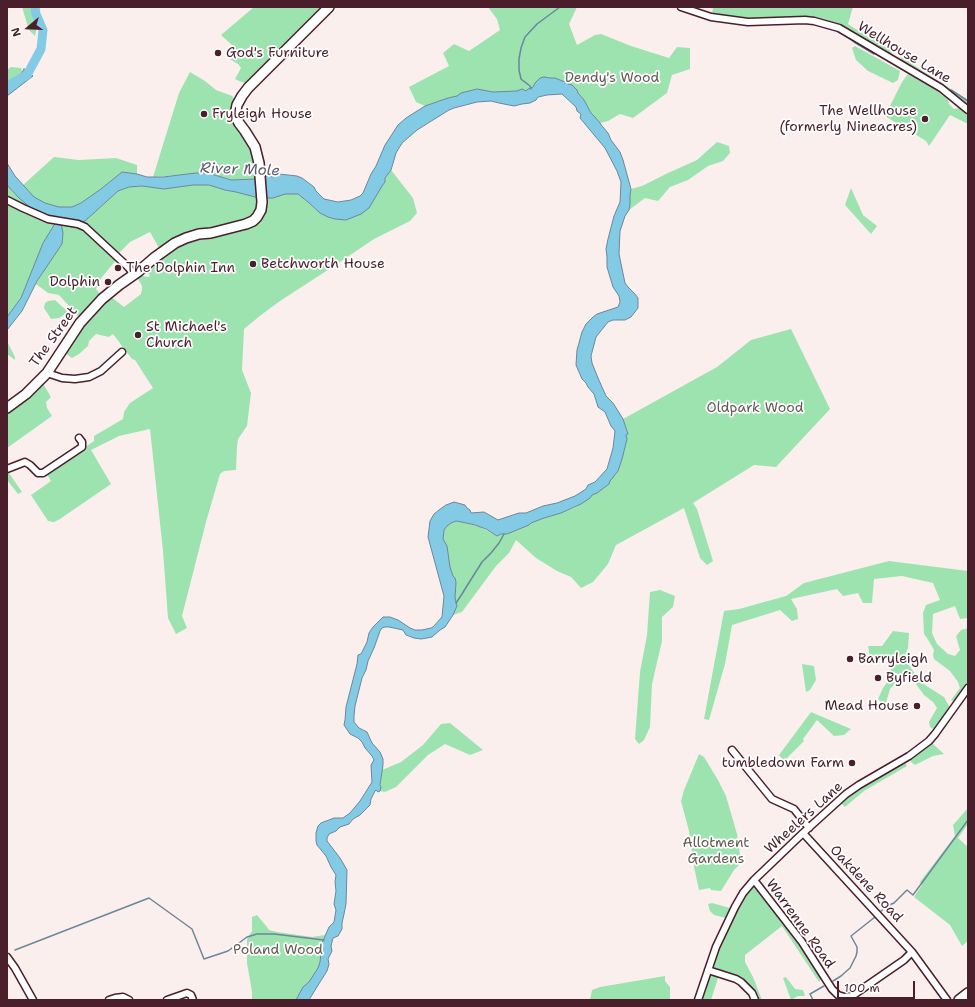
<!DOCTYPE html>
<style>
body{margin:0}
#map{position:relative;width:975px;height:1007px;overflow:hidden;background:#fbefed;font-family:"Shantell Sans",sans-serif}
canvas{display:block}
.frame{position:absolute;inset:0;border:8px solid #4a1f2b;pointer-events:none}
.north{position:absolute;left:8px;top:8px;width:40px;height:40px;-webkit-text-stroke:3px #fff;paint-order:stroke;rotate:251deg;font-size:11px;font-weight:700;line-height:16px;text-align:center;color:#4a1f2b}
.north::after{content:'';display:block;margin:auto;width:14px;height:18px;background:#4a1f2b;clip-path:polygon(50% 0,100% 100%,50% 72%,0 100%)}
.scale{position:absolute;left:837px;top:981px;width:78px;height:18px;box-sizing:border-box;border:2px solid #4a1f2b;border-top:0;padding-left:5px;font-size:12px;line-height:14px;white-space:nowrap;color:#4a1f2b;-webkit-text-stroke:3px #fff;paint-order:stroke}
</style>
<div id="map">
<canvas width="975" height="1007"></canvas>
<div class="frame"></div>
<div class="north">N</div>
<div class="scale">100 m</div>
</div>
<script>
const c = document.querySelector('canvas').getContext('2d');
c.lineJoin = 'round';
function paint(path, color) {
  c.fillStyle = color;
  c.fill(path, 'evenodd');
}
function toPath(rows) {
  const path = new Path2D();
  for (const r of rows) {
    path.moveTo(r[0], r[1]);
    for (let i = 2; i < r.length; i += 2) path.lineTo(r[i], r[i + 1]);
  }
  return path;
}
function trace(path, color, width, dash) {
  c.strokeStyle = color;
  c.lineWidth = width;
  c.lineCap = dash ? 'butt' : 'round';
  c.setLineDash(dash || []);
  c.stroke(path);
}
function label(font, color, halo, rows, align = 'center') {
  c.font = font + ' "Shantell Sans",sans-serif';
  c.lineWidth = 3.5;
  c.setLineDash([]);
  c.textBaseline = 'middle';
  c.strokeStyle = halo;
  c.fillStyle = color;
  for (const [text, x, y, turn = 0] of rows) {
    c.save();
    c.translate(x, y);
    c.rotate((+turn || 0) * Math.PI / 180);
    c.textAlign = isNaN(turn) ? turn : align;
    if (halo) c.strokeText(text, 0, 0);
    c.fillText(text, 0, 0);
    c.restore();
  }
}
paint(toPath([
 [22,7,31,7,37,27,35,36,29,30],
 [254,7,322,7,268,62,265,63,245,83,239,81,235,79,241,68,238,64,228,58,235,48,221,35],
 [488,7,577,7,569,24,577,45,595,35,601,34,631,46,669,58,677,47,690,48,690,69,672,75,667,93,633,118,620,114,608,121,600,123,594,116,591,113,584,100,578,93,565,82,555,78,550,78,545,77,540,78,535,83,533,87,528,89,526,91,522,89,517,91,493,92,477,89,461,93,457,96,448,98,425,106,416,102,409,87,449,66,443,53,454,44,469,51,500,30,497,19],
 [716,7,853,7,848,24,871,39,894,52,889,54,881,50,847,29,846,27,837,23,818,18,795,18,755,20,716,15,712,13,713,8],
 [855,46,900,71,898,80,893,83,868,71,856,60,852,48],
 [901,57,968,100,968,107,905,65,901,60],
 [11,67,21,68,23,73,7,83,7,70],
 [190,72,205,81,216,90,232,96,235,100,230,111,226,112,226,116,230,116,239,132,249,147,255,163,256,179,231,180,208,173,153,177,179,93],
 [908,74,937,91,948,100,949,104,954,109,959,108,968,115,968,124,950,115,929,146,926,141,885,116,902,82],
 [717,142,729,146,730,153,723,161,708,166,688,180,670,187,658,201,645,198,629,210,630,204,630,195,631,189,642,186,668,173,697,160],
 [54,157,79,160,116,158,137,165,137,174,122,172,101,189,81,203,72,207,59,207,45,203,34,197,23,185],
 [391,170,413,198,417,213,410,221,374,239,334,266,280,301,261,315,244,329,242,370,251,393,247,426,238,439,237,447,236,470,224,471,220,474,206,522,182,616,187,628,176,634,168,618,163,551,150,429,119,436,91,450,111,484,60,519,54,522,48,521,31,495,51,481,47,474,94,441,94,436,123,419,124,412,130,403,153,388,135,360,132,359,113,334,109,337,96,334,89,341,88,346,79,354,72,358,65,353,79,329,110,296,124,307,141,294,141,293,142,290,142,286,137,277,142,276,149,277,150,275,145,271,146,269,179,246,188,242,213,238,243,229,258,224,263,219,265,198,273,198,285,194,298,194,308,202,320,213,328,217,335,219,346,220,385,182,385,178],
 [7,185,19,198,32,209,7,197],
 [193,185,209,185,225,190,236,192,259,198,257,211,251,217,228,224,181,236,159,248,150,232,130,242,119,253,108,245,85,223,81,222,85,221,118,191,129,187,142,186,164,189],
 [851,188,863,215,877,226,871,234,845,205],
 [7,202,56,222,43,243,21,298,7,317],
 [61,223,81,227,117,259,102,277,96,289,102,296,80,318,59,295,48,293,36,284,44,270,62,244],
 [55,300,68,312,59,318,51,319,44,308,45,303,48,301],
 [791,329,830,409,776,467,754,465,693,503,697,509,713,561,707,565,700,558,684,508,616,545,608,564,593,582,581,588,571,577,557,571,536,558,516,540,509,553,496,566,462,612,453,615,457,606,455,598,456,582,453,576,450,567,447,546,443,539,444,530,447,526,451,522,456,521,462,522,480,527,497,536,501,534,507,534,529,525,531,523,544,518,561,513,574,508,589,498,592,495,597,493,609,481,618,471,626,444,627,439,626,435,628,434,623,419,717,367,751,340],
 [7,341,15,357,15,360,7,354],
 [42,382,51,397,46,402,47,408,52,416,7,448,7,412],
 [9,473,22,492,18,494,7,480,7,474],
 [889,561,968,571,968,618,960,619,955,606,933,614,932,633,937,644,948,654,955,656,960,650,956,636,961,630,968,628,968,683,955,702,951,700,960,688,958,682,950,671,934,659,933,655,934,650,927,638,924,634,923,613,926,605,940,600,933,583,902,576,874,579,872,603,863,603,858,593,843,596,837,589,791,599,797,609,798,619,792,621,780,610,732,625,725,664,709,720,704,719,724,611,739,609,786,596,804,583],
 [660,590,675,596,673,607,662,617,662,641,652,684,650,727,644,740,639,744,635,739,640,672,647,635,650,592],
 [893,631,909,633,908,648,905,656,908,664,915,674,925,685,944,697,950,708,933,729,930,727,929,722,937,708,933,702,924,695,913,680,905,673,890,689,885,706,878,699,883,688,891,676,890,664,888,657,881,658,877,664,871,664,868,646,882,646],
 [802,664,814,666,816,680,810,690,806,692],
 [811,712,851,729,844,735,834,736,817,720,803,739,804,741,784,761,779,755],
 [450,723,483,750,470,755,445,744,428,755,396,787,385,792,380,791,382,770,401,762,423,745,441,724],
 [932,743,944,754,933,756,915,765,911,762,910,759],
 [699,754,704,757,718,780,726,796,737,834,740,854,743,861,734,870,721,891,711,890,710,888,699,890,694,867,689,831,681,801,684,790],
 [905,762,907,766,864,791,845,807,841,803,860,787,902,763],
 [968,808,968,824,958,838,968,847,968,941,962,946,950,925,914,897,922,885,920,882,955,836,953,825],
 [754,886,757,888,797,940,821,979,819,982,782,926,745,955,745,962,753,977,762,1000,758,1000,752,988,745,981,739,977,716,969,713,965,719,945,745,894,751,887],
 [712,903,730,908,726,918,714,915,710,911,708,904],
 [257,915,267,927,269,930,277,932,312,937,325,935,322,943,320,962,318,968,309,982,303,987,296,1000,252,1000,252,992,247,963,247,939,252,931,252,917],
 [711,973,719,975,711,1000,700,1000,709,974],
 [665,976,665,981,670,987,670,1000,590,1000,592,990,600,987],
 [786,977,795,989,803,990,805,996,798,996,791,1000,783,978]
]), '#9ce3b0');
const water = toPath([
 [24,69,33,76,7,96,7,83,22,73,24,69],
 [544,77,550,78,555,78,565,82,568,84,572,85,577,90,578,93,584,100,591,113,594,116,600,123,602,126,608,133,611,140,620,152,623,160,631,189,630,195,630,204,629,210,625,216,620,231,619,254,625,283,628,287,635,294,638,298,638,308,631,317,625,320,613,320,608,322,596,337,591,356,592,363,598,378,606,396,613,403,623,419,628,434,626,435,627,439,622,459,618,471,610,481,609,484,597,493,592,495,590,498,581,504,561,513,544,518,531,523,529,525,507,534,501,534,497,536,486,529,475,525,462,522,456,521,451,523,447,526,444,530,443,539,447,546,450,567,453,576,455,578,456,582,455,598,457,606,453,615,445,627,440,630,432,637,427,638,421,639,414,638,406,635,403,630,389,627,385,627,382,628,380,631,374,648,368,661,366,670,362,678,355,706,354,716,354,722,359,728,367,732,372,743,380,752,383,759,383,765,380,785,381,787,380,791,378,792,376,790,375,791,371,799,370,805,360,815,353,819,349,824,340,827,336,831,329,834,327,838,327,841,340,858,347,870,346,904,344,914,342,923,342,929,338,936,333,938,331,946,332,951,328,959,329,964,327,971,320,982,309,1000,296,1000,303,987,309,982,318,968,320,962,322,943,329,927,334,922,336,910,334,904,336,891,335,882,336,875,331,867,326,856,317,845,316,841,316,833,318,826,321,823,334,818,343,818,350,813,360,801,372,782,371,765,374,760,372,756,365,748,362,742,358,738,350,734,344,725,345,720,346,707,357,664,358,655,361,654,367,642,369,633,373,627,383,617,390,617,398,620,410,628,415,630,422,630,431,628,433,627,442,617,444,596,428,537,430,521,434,514,439,510,446,505,454,502,465,505,467,508,470,510,471,513,484,512,498,520,519,513,526,513,543,506,557,503,575,496,586,489,588,485,595,482,607,469,613,448,615,431,611,426,605,412,598,407,594,394,588,387,586,383,582,379,576,365,577,350,582,332,586,324,593,317,597,314,618,307,620,302,619,296,613,287,607,267,607,257,606,249,608,239,614,216,620,202,621,182,617,171,605,148,580,118,581,114,577,111,576,107,562,94,547,95,538,97,536,100,530,103,522,104,514,106,499,103,491,101,477,102,454,108,449,110,417,130,402,143,396,153,391,170,385,178,385,182,382,186,369,208,361,214,346,220,335,219,328,217,320,213,308,202,298,194,285,194,273,198,265,198,263,176,265,177,269,175,272,177,279,174,297,176,302,178,314,187,316,191,324,199,338,202,351,200,360,196,363,193,371,174,376,166,385,145,398,125,406,118,425,106,448,98,457,96,461,93,477,89,493,92,517,91,522,89,526,91,528,89,533,87,535,83,540,78,544,77],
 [7,163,15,176,34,197,45,203,59,207,72,207,81,203,101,189,122,172,137,174,147,177,163,177,196,173,208,173,231,180,256,179,259,198,236,192,225,190,209,185,193,185,164,189,142,186,129,187,118,191,85,221,81,222,49,217,32,209,19,198,7,185,7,163],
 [56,222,61,223,63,233,62,244,37,281,22,311,7,330,7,317,21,298,43,243,56,222]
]);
paint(water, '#83cbe4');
trace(water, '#6c869a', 1);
trace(toPath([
 [844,34,854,42,874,54],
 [531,89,530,86,521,79,519,70,519,59,521,48,525,37,537,24,560,7],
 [951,90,968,101],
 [456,603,462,594,465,589,482,562,491,553,499,543,504,534],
 [881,911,889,905,894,903,907,890,913,895,968,820],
 [15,950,149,898,192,929,204,959,228,951,247,937,257,934,274,934,324,940],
 [833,981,841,976,850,968,856,956,857,952,857,947,851,936,875,917],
 [813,1000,810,994,824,986]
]), '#6c869a', 1.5);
trace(toPath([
 [7,86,27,75,41,49,43,30,36,14,35,7]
]), '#83cbe4', 9);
const street = toPath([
 [681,7,711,17,748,22,805,20,814,21,839,28,941,88,968,110],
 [7,200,23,208,48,219,78,224,85,227,127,266,134,274],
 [47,373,62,378,75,379,89,377,101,371,122,352],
 [7,469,25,462,30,465,38,473,43,473,82,447,82,442,79,438],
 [732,750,772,799,794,809,809,828],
 [803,833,912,952,947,1000],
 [754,880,802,942,832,989,838,995,844,997,852,996,904,960,912,952],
 [7,957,15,968,33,1000],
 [708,970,736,979,741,982,752,993,755,1000],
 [109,1000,115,998,123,997,129,1000],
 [167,1000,187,993,191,995,193,1000],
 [698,1000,716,947,735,907,743,893,754,880,803,833,846,794,859,785,909,756,929,741,935,734,968,688]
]);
const secondary = toPath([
 [7,408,26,394,47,373,80,323,102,299,119,285,139,271,154,258,175,243,186,238,199,234,211,233,246,224,253,221,257,217,261,210,262,202,259,163,255,147,245,131,239,123,235,115,237,105,242,96,248,88,329,7],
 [959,1000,968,993]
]);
trace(street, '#4a1f2b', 9);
trace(secondary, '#4a1f2b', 12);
trace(street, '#fff', 6);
trace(secondary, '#fff', 9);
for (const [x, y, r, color] of [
 [218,53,4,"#4a1f2b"],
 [204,114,4,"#4a1f2b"],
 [925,119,4,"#4a1f2b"],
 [253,264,4,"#4a1f2b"],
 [118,268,4,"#4a1f2b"],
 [108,282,4,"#4a1f2b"],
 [138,335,4,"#4a1f2b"],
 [850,659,4,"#4a1f2b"],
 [878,678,4,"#4a1f2b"],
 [917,706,4,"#4a1f2b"],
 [852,763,4,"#4a1f2b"]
]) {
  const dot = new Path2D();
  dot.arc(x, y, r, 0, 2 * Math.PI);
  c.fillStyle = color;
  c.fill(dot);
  trace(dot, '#fff', 1.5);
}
label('14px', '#4a1f2b', '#fff', [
 ["God's Furniture",226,53],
 ["The Wellhouse",917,111,"right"],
 ["(formerly Nineacres)",917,127,"right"],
 ["Fryleigh House",212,114],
 ["Betchworth House",261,264],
 ["The Dolphin Inn",126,268],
 ["Dolphin",100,282,"right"],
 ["St Michael's",146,327],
 ["Church",146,343],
 ["Barryleigh",858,659],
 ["Byfield",886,678],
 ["Mead House",909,706,"right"],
 ["tumbledown Farm",844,763,"right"]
], 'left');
label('14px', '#4a1f2b', '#fff', [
 ["Wellhouse Lane",904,53,31],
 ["The Street",54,337,-54],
 ["Wheelers Lane",804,818,-42],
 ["Oakdene Road",866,884,47],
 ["Warrenne Road",800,924,54]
]);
label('14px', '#635a53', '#fff', [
 ["Dendy's Wood",612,78],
 ["Oldpark Wood",755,408],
 ["Allotment",716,843],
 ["Gardens",716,859],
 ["Poland Wood",278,950]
]);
label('italic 15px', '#5e5b6c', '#fff', [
 ["River Mole",240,170,2]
]);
</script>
